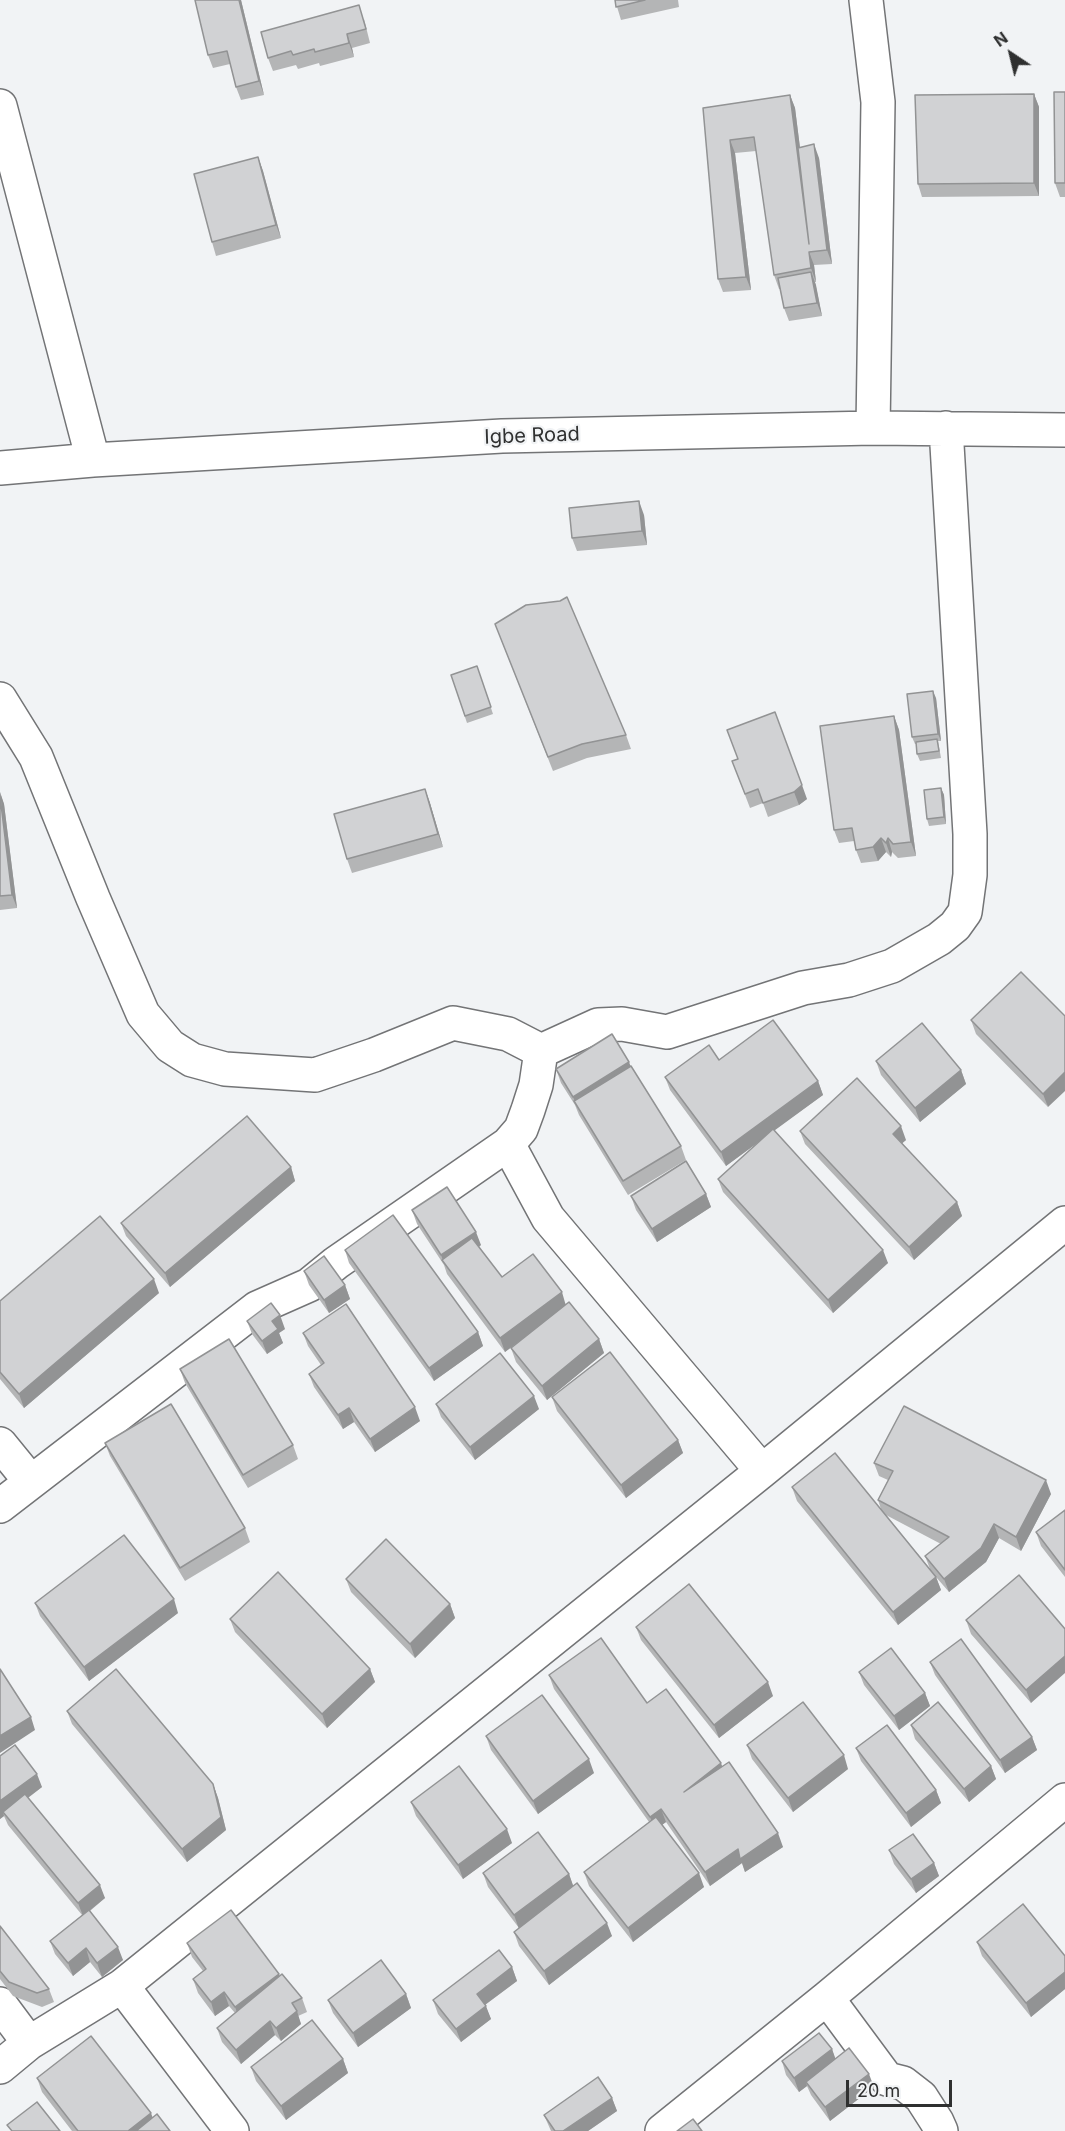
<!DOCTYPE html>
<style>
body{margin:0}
#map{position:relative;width:1065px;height:2131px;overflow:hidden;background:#f1f3f5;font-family:Inter,sans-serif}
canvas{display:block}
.north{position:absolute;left:981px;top:24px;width:60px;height:60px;-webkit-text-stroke:4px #f1f3f5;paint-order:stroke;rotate:325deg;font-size:16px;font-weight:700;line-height:24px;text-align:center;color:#2f3030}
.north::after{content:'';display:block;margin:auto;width:21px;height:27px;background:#2f3030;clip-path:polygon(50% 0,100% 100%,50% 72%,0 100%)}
.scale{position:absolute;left:846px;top:2080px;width:106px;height:27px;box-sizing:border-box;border:3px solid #2f3030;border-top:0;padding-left:8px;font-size:18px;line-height:21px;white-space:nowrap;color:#2f3030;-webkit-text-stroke:4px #f1f3f5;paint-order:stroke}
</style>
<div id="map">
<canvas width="1065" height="2131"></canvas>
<div class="north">N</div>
<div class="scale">20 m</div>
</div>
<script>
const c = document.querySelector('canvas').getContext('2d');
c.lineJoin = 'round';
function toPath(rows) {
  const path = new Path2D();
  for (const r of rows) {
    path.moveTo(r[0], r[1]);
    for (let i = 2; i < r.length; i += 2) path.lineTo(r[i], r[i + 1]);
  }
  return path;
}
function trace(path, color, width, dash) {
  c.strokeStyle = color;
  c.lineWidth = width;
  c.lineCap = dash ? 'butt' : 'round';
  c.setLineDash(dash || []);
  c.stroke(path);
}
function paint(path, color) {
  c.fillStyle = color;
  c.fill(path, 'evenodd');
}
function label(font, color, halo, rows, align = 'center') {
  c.font = font + ' Inter,sans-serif';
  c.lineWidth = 4.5;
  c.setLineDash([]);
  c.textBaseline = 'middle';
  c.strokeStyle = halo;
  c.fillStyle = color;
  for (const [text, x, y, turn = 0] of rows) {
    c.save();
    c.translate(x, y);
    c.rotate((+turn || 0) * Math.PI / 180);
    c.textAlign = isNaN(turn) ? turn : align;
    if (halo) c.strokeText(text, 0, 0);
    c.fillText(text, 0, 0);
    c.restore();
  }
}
const minor = toPath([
 [866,0,878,102,873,428],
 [0,106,93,460],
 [0,468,93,460,502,436,873,428,1065,430],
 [0,699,36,757,93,898,143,1014,170,1046,192,1060,225,1069,315,1075,374,1055,453,1023,508,1034,541,1051],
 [508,1144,548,1218,762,1471],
 [0,1444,31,1482],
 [0,1506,257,1308,309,1285,336,1263,508,1144,521,1129,528,1110,536,1085,541,1051,598,1025,622,1024,667,1032,803,988,849,980,892,966,939,939,955,926,965,912,970,875,970,834,946,428],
 [122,1986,232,2131],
 [827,1998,887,2079,903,2083,921,2097,937,2122,941,2131],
 [0,2004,29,2043],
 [0,2067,29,2043,122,1986,762,1471,1065,1223],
 [662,2131,827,1998,1065,1800]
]);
trace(minor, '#737476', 36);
trace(minor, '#fff', 33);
paint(toPath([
 [241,0,264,95,241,100,236,87,230,64,213,68,208,55],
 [615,0,678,0,679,7,621,20],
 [364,19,370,43,352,48,354,57,320,66,319,63,298,69,296,65,273,71,268,58],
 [1065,92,1065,197,1060,197,1055,183],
 [1034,94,1039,107,1039,196,922,197,918,184],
 [790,95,795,108,800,148,819,158,832,264,814,265,816,282,815,282,822,316,789,321,784,308,780,289,779,289,774,275,756,151,735,153,751,290,723,292,718,279,703,108],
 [258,157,263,171,281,238,216,256,212,242],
 [644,515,647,545,577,551,572,538],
 [500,637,626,735,631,749,587,758,553,771],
 [477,666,493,714,467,723,451,675],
 [936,698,941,741,938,741,941,758,920,761,917,754,916,744,915,744,912,737],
 [894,716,899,730,916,856,898,858,892,852,891,857,886,852,878,861,861,863,856,850,854,841,839,843,834,830],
 [738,759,807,799,799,805,768,817,763,803,750,808,732,761],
 [941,788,944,795,946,824,929,826,927,819],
 [425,789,430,803,443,847,352,873,347,859],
 [0,792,4,804,17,908,0,910],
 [1021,972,1048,1107,976,1034,971,1020],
 [719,1060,818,1081,823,1095,774,1130,888,1263,833,1313,723,1192,718,1179,762,1139,726,1166,670,1090,665,1077],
 [876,1061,961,1070,966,1084,920,1122,881,1075],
 [631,1066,681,1146,686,1160,628,1195,579,1115,575,1105,561,1083,556,1069],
 [800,1131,906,1140,902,1143,957,1202,962,1216,914,1260,805,1144],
 [291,1167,295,1181,170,1287,126,1236,121,1223],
 [706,1194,711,1207,657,1242,636,1210,631,1196],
 [412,1210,481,1245,479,1247,502,1277,566,1304,599,1339,604,1353,547,1400,516,1362,511,1348,532,1331,505,1352,447,1274,444,1265,417,1224],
 [345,1250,478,1332,483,1346,434,1381,349,1263],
 [304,1271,345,1285,350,1299,329,1313,309,1285],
 [159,1293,24,1408,0,1379,0,1301],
 [247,1321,285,1329,279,1333,283,1343,267,1354,252,1334],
 [303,1333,420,1421,375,1452,354,1422,343,1429,314,1387,309,1374,321,1365,308,1346],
 [180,1369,293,1445,298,1459,248,1488,185,1383],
 [552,1397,678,1440,683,1453,626,1498,557,1411],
 [436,1404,539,1409,475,1460,441,1417],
 [105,1443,245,1528,250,1542,185,1581,110,1456],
 [874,1463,1051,1494,1021,1551,999,1538,986,1562,949,1592,936,1577,941,1590,898,1625,797,1501,792,1487,881,1509,878,1500,888,1480,879,1476],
 [886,1515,941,1544,925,1556,930,1569],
 [1065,1510,1065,1577,1041,1546,1036,1532],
 [1019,1575,1031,1703,971,1634,966,1620],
 [346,1579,450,1604,455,1618,415,1658,351,1592],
 [35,1603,178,1613,89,1681,40,1616],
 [230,1619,370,1669,375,1682,327,1728,235,1632],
 [636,1627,773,1696,719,1738,641,1640],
 [930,1662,1032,1737,1037,1750,1005,1773,935,1675],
 [859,1672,925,1693,930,1706,899,1730,864,1685],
 [549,1675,647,1703,722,1766,783,1847,745,1872,742,1863,710,1886,666,1822,662,1825,704,1887,633,1942,589,1886,584,1872,649,1822,554,1689],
 [67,1711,213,1784,218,1798,226,1830,187,1862,72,1724],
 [911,1725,991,1766,996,1779,969,1802,915,1739],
 [486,1736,594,1773,538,1814,491,1750],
 [747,1745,848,1769,793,1812,752,1759],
 [856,1748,936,1790,941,1803,911,1827,861,1761],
 [0,1756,42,1787,28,1798,105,1898,90,1911,123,1960,102,1977,90,1962,73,1976,55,1954,50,1941,82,1915,8,1825,4,1816,0,1819],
 [411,1802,512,1843,463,1879,416,1816],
 [889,1850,934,1863,939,1876,916,1893,894,1864],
 [483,1873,569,1874,573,1886,612,1936,549,1985,519,1946,514,1932,519,1928,488,1887],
 [0,1926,49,1989,54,2002,42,2007,13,1996,0,1979],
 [977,1942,1065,1956,1065,1989,1031,2017,982,1956],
 [187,1943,279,1976,302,1998,307,2012,298,2016,301,2024,281,2041,275,2035,241,2064,222,2042,217,2028,235,2013,229,2006,215,2016,198,1993,193,1979,203,1971,192,1957],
 [512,1967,517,1981,485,2005,491,2019,461,2042,438,2014,433,2000],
 [406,1994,411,2008,358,2047,333,2013,328,2000],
 [832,2049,835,2059,874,2087,830,2121,811,2095,807,2086,799,2092,786,2075,782,2061],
 [343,2059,348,2073,286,2120,256,2081,251,2067],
 [37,2078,153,2118,170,2131,72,2131,42,2092],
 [612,2098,617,2111,588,2131,551,2131,544,2115]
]), '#b4b5b6');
paint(toPath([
 [239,0,241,0,264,95,259,81],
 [347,34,352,48,354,57,349,43],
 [1034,94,1039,107,1039,196,1034,183],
 [790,95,795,108,813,251,809,244],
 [730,140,735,153,751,290,746,277],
 [814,144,819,158,832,264,827,250],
 [258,157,263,171,281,238,276,225],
 [809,252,814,265,816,282,811,268],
 [811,272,816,285,822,316,817,303],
 [639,501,644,515,647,545,642,531],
 [933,691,936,698,941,741,938,734],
 [894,716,899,730,916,856,911,842],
 [802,785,807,799,799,805,794,792],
 [941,788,944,795,946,824,944,817],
 [425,789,430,803,443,847,438,834],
 [0,792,4,804,17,908,12,895],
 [881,838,886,852,878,861,873,847],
 [888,838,892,852,891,857,886,843],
 [629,1062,634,1075,577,1106,573,1097],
 [961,1070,966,1084,920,1122,915,1108],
 [1065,1072,1065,1091,1048,1107,1043,1094],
 [818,1081,823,1095,726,1166,721,1152],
 [901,1126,906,1140,898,1147,893,1134],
 [291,1167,295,1181,170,1287,165,1273],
 [706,1194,711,1207,657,1242,652,1229],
 [957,1202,962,1216,914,1260,909,1247],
 [476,1232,481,1245,447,1267,444,1263,441,1255],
 [883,1250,888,1263,833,1313,828,1300],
 [154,1279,159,1293,24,1408,19,1394],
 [345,1285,350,1299,329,1313,324,1300],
 [562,1292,566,1306,505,1352,500,1338],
 [280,1315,285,1329,279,1333,283,1343,267,1354,262,1341,272,1321],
 [478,1332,483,1346,434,1381,429,1368],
 [599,1339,604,1353,547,1400,542,1386],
 [534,1396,539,1409,475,1460,470,1447],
 [415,1407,420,1421,375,1452,370,1439],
 [349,1408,354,1422,343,1429,338,1415],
 [678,1440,683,1453,626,1498,621,1485],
 [1046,1480,1051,1494,1021,1551,1016,1537],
 [994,1524,999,1538,986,1562,949,1592,944,1579],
 [936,1577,941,1590,898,1625,893,1612],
 [174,1599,178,1613,89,1681,84,1667],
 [450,1604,455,1618,415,1658,410,1644],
 [1065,1656,1065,1673,1031,1703,1026,1690],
 [370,1669,375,1682,327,1728,322,1714],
 [768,1682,773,1696,719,1738,714,1725],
 [925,1693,930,1706,899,1730,894,1716],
 [31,1717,35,1730,0,1753,0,1736],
 [1032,1737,1037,1750,1005,1773,1000,1760],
 [844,1755,848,1769,793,1812,788,1798],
 [589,1759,594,1773,538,1814,533,1801],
 [721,1763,726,1777,684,1792],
 [991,1766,996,1779,969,1802,964,1789],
 [37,1774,42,1787,5,1815,3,1812,4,1816,0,1819,0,1801],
 [213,1784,218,1798,226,1830,187,1862,182,1849],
 [936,1790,941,1803,911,1827,906,1813],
 [661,1809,666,1822,655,1830,650,1817],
 [507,1829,512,1843,463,1879,458,1865],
 [778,1833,783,1847,745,1872,742,1863,710,1886,705,1872,738,1849],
 [934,1863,939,1876,916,1893,911,1879],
 [699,1873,704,1887,633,1942,628,1928],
 [569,1874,574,1888,519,1929,514,1915],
 [100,1885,105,1898,83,1916,78,1903],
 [607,1923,612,1936,549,1985,544,1971],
 [118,1947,123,1960,102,1977,97,1963],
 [86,1948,90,1962,73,1976,68,1963],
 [512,1967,517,1981,482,2007,477,1994],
 [1065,1972,1065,1989,1031,2017,1026,2003],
 [279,1974,284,1988,240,2020,235,2007],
 [224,1992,229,2006,215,2016,211,2002],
 [406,1994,411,2008,358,2047,353,2033],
 [486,2006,491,2019,461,2042,456,2029],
 [297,2011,301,2024,281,2041,276,2028],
 [270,2021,275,2035,241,2064,236,2050],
 [832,2049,837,2063,806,2082,807,2086,799,2092,794,2078],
 [343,2059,348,2073,286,2120,281,2106],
 [869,2074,874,2087,830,2121,825,2107],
 [612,2098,617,2111,588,2131,563,2131],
 [151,2113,156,2127,151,2131,128,2131]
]), '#929394');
const building = toPath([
 [195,0,239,0,259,81,236,87,227,51,208,55,195,0],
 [615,0,645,0,616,7,615,0],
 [359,5,366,29,347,34,349,43,315,52,314,49,293,55,291,51,268,58,261,32,359,5],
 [1054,92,1065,92,1065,183,1055,183,1054,92],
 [1034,94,1034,183,918,184,915,95,1034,94],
 [790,95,809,244,798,148,814,144,827,250,809,252,811,268,774,275,754,137,730,140,746,277,718,279,703,108,790,95],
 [258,157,276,225,212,242,194,174,258,157],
 [811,272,817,303,784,308,778,278,811,272],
 [639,501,642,531,572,538,569,508,639,501],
 [567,597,626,735,582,744,548,757,495,624,526,605,560,601,567,597],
 [477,666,491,707,465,716,451,675,477,666],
 [933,691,938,734,912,737,907,694,933,691],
 [775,712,802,785,794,792,763,803,758,789,745,794,732,761,738,759,727,730,775,712],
 [894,716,911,842,893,844,888,838,886,843,881,838,873,847,856,850,852,828,834,830,820,726,894,716],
 [937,739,939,751,917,754,916,742,937,739],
 [941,788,944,817,927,819,924,790,941,788],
 [425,789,438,834,347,859,334,814,425,789],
 [0,796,12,895,0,896,0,796],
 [1021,972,1065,1016,1065,1072,1043,1094,971,1020,1021,972],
 [773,1020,818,1081,721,1152,665,1077,709,1045,719,1060,773,1020],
 [922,1023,961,1070,915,1108,876,1061,922,1023],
 [612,1034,629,1062,573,1097,556,1069,612,1034],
 [631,1066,681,1146,623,1181,574,1101,631,1066],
 [857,1078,901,1126,893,1134,957,1202,909,1247,800,1131,857,1078],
 [247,1116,291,1167,165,1273,121,1223,247,1116],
 [773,1129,883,1250,828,1300,718,1179,773,1129],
 [686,1161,706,1194,652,1229,631,1196,686,1161],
 [447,1187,476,1232,441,1255,412,1210,447,1187],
 [393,1215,478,1332,429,1368,345,1250,393,1215],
 [100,1216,154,1279,19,1394,0,1372,0,1301,100,1216],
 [472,1238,502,1277,533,1254,562,1292,500,1338,442,1260,472,1238],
 [324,1256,345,1285,324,1300,304,1271,324,1256],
 [569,1302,599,1339,542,1386,511,1348,569,1302],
 [271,1303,280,1315,272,1321,278,1329,262,1341,247,1321,271,1303],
 [346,1304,415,1407,370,1439,349,1408,338,1415,309,1374,324,1363,303,1333,346,1304],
 [229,1339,293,1445,243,1475,180,1369,229,1339],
 [610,1352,678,1440,621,1485,552,1397,610,1352],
 [500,1353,534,1396,470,1447,436,1404,500,1353],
 [171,1404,245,1528,180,1568,105,1443,171,1404],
 [904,1406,1046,1480,1016,1537,994,1524,981,1548,944,1579,925,1556,949,1537,878,1500,893,1471,874,1463,904,1406],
 [835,1453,936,1577,893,1612,792,1487,835,1453],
 [1065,1510,1065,1570,1036,1532,1065,1510],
 [124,1535,174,1599,84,1667,35,1603,124,1535],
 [386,1539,450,1604,410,1644,346,1579,386,1539],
 [278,1572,370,1669,322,1714,230,1619,278,1572],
 [1019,1575,1065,1629,1065,1656,1026,1690,966,1620,1019,1575],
 [689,1584,768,1682,714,1725,636,1627,689,1584],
 [601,1638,647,1703,666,1689,721,1763,684,1792,729,1762,778,1833,740,1859,738,1849,705,1872,661,1809,650,1817,549,1675,601,1638],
 [961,1639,1032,1737,1000,1760,930,1662,961,1639],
 [891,1648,925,1693,894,1716,859,1672,891,1648],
 [0,1669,31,1717,0,1736,0,1669],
 [116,1669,213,1784,221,1817,182,1849,67,1711,116,1669],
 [542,1695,589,1759,533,1801,486,1736,542,1695],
 [803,1702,844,1755,788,1798,747,1745,803,1702],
 [938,1702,991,1766,964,1789,911,1725,938,1702],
 [887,1725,936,1790,906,1813,856,1748,887,1725],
 [15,1745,37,1774,0,1801,0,1756,15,1745],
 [459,1766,507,1829,458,1865,411,1802,459,1766],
 [25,1794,100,1885,78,1903,3,1812,25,1794],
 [656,1817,699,1873,628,1928,584,1872,656,1817],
 [538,1832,569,1874,514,1915,483,1873,538,1832],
 [913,1834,934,1863,911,1879,889,1850,913,1834],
 [577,1883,607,1923,544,1971,514,1932,577,1883],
 [1023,1904,1065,1956,1065,1972,1026,2003,977,1942,1023,1904],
 [89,1910,118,1947,97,1963,86,1948,68,1963,50,1941,89,1910],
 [231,1910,279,1974,235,2007,224,1992,211,2002,193,1979,206,1969,187,1943,231,1910],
 [0,1926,49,1989,37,1993,9,1982,0,1971,0,1926],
 [499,1950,512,1967,477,1994,486,2006,456,2029,433,2000,499,1950],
 [381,1960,406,1994,353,2033,328,2000,381,1960],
 [282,1974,302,1998,292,2003,297,2011,276,2028,270,2021,236,2050,217,2028,282,1974],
 [312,2020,343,2059,281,2106,251,2067,312,2020],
 [819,2033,832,2049,794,2078,782,2061,819,2033],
 [91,2036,151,2113,128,2131,78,2131,37,2078,91,2036],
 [849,2048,869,2074,825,2107,806,2082,849,2048],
 [598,2077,612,2098,563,2131,555,2131,544,2115,598,2077],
 [37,2102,60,2131,12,2131,7,2125,37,2102],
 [157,2114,170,2131,136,2131,157,2114],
 [693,2119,702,2131,677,2131,693,2119]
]);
paint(building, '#d1d2d4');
trace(building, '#929394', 1.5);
label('20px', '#2f3030', '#f1f3f5', [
 ["Igbe Road",532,436,-2]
]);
</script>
